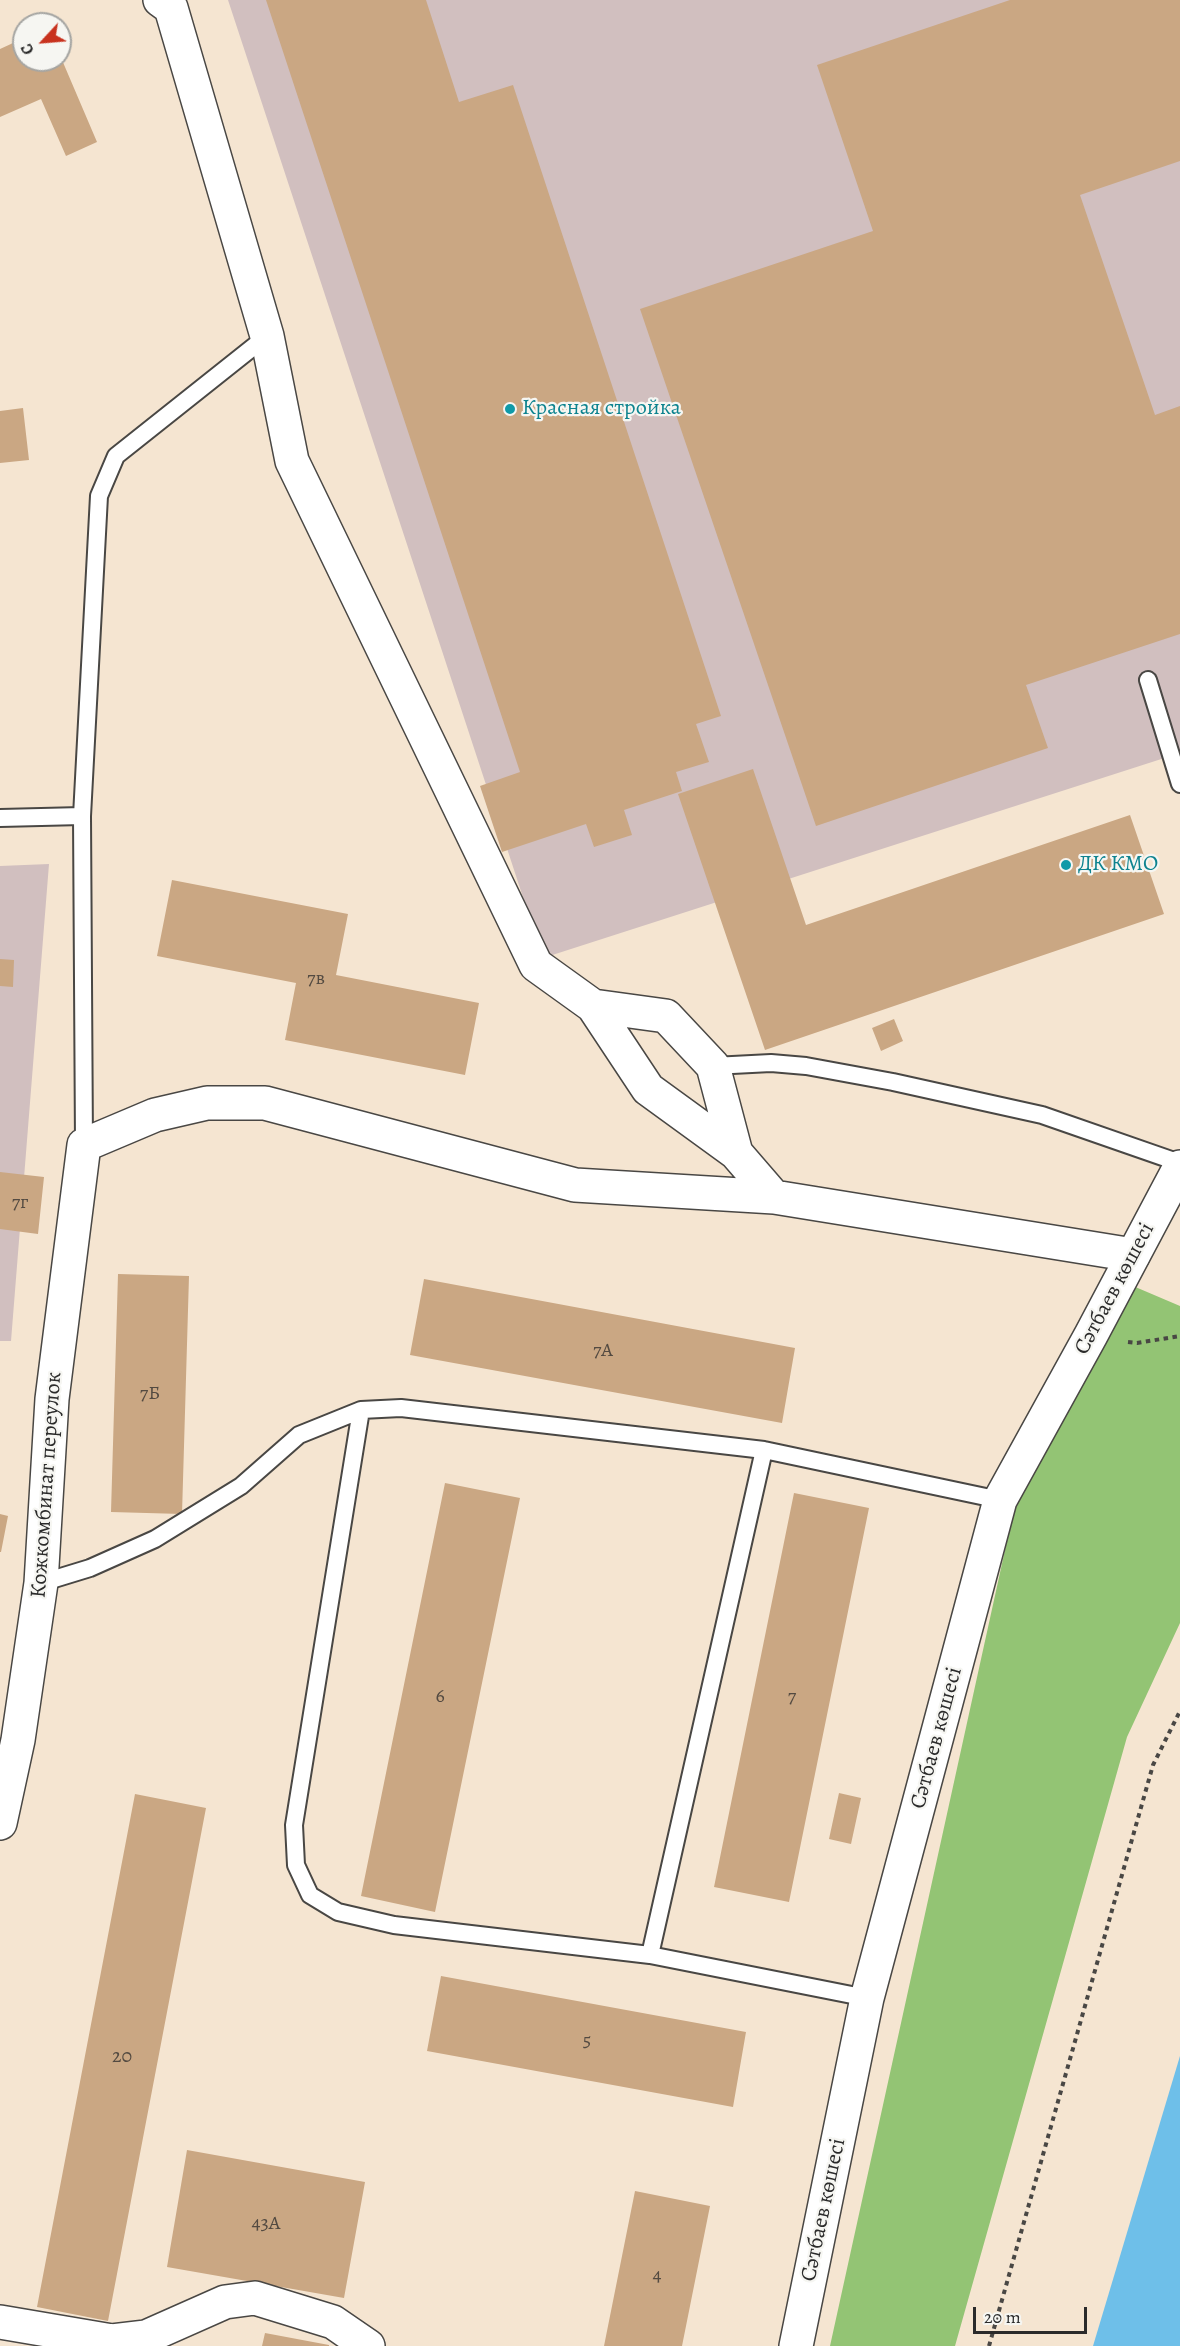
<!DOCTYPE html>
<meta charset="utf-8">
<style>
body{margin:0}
#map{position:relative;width:1180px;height:2346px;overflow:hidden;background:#f5e5d1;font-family:Alegreya,serif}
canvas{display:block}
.north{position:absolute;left:12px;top:12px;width:60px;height:60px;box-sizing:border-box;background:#f6f6f2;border:2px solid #a5a5a2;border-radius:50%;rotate:244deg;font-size:16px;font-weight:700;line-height:24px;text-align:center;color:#2b2b2b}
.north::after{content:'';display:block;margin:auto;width:21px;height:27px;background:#c8321e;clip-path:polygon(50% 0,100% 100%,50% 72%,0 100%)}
.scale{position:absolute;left:973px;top:2307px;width:114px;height:27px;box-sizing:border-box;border:3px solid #2b2b2b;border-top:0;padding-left:8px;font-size:18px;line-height:21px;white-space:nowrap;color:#2b2b2b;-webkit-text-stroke:4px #f6f6f2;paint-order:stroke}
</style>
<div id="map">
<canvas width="1180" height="2346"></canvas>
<div class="north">С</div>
<div class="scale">20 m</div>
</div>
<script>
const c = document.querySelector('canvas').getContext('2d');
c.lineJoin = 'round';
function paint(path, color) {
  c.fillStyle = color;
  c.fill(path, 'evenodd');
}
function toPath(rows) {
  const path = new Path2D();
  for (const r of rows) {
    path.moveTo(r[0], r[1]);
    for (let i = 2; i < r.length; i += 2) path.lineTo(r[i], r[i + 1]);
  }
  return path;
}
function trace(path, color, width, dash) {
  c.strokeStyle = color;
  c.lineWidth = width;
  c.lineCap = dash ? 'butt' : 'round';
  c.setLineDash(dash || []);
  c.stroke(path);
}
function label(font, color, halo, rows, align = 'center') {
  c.font = font + ' Alegreya,serif';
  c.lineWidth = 4.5;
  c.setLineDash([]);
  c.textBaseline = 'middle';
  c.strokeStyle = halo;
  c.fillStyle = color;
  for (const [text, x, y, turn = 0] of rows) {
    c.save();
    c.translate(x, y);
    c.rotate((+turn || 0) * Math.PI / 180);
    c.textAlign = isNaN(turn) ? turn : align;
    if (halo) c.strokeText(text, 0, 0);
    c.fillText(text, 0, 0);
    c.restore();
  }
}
paint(toPath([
 [228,0,1180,0,1180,753,543,958],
 [49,864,11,1341,0,1341,0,866]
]), '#d1bfbf');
paint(toPath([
 [1133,1286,1180,1306,1180,1623,1127,1737,955,2346,830,2346,1016,1500]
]), '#93c474');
paint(toPath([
 [1180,2056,1180,2346,1093,2346]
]), '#6ebfe9');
paint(toPath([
 [266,0,426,0,459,102,513,85,721,716,696,724,709,762,676,772,682,791,624,810,632,835,594,847,586,824,502,852,480,786,520,772],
 [1010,0,1180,0,1180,161,1080,195,1155,415,1180,406,1180,634,1026,685,1048,748,816,826,640,309,873,231,817,65],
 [24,38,24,60,62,60,97,142,66,156,41,99,0,117,0,49],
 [23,408,29,460,0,463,0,411],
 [753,769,806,925,1130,815,1164,914,765,1050,678,794],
 [172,880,348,914,336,975,479,1003,465,1075,285,1040,296,983,157,956],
 [0,959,14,960,13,987,0,986],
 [894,1019,903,1041,881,1051,872,1028],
 [0,1172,44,1177,38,1234,0,1229],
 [118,1274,189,1276,182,1514,111,1512],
 [424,1279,795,1348,782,1423,410,1355],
 [445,1483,520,1498,435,1912,361,1896],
 [794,1493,869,1508,789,1902,714,1887],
 [0,1514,8,1516,1,1552,0,1552],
 [839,1793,861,1798,851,1844,829,1839],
 [135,1794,206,1808,108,2321,37,2307],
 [441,1976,746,2032,733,2107,427,2051],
 [187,2150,365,2182,344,2298,167,2267],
 [635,2191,710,2206,682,2346,604,2346],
 [265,2333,329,2345,329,2346,262,2346]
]), '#caa783');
const lane = toPath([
 [1148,680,1180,784],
 [0,818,82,816],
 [713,1066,771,1063,806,1066,893,1082,1042,1115,1180,1163],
 [84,1145,82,816,99,496,116,456,267,336],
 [361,1410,294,1825,296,1865,310,1895,338,1912,394,1925,650,1955,867,1998],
 [41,1583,90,1568,155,1539,241,1486,299,1435,361,1410,401,1408,764,1450,1000,1500],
 [650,1955,764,1450]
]);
const street = toPath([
 [160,0,171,8,267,336,292,461,536,965,593,1006,648,1089,736,1153,774,1197,1133,1255],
 [593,1006,666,1016,713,1066,736,1153],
 [0,1823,18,1740,41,1583,52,1399,84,1145,155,1115,207,1103,265,1103,575,1185,774,1197],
 [0,2322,112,2341,146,2337,225,2302,255,2298,333,2322,368,2346]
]);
const primary = toPath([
 [796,2346,867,1998,1000,1500,1091,1335,1180,1167]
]);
trace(lane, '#494744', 20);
trace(street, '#494744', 36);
trace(primary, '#494744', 36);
trace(toPath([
 [1128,1342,1137,1343,1180,1336],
 [989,2346,1153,1765,1180,1711]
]), '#494744', 4, [4.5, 4.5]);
trace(lane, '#fff', 16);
trace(street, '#fff', 33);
trace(primary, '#fff', 33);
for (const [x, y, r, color] of [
 [510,409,6,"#0f9aa8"],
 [1066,865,6,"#0f9aa8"]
]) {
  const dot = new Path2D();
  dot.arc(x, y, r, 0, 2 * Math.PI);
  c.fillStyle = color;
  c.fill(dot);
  trace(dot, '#f6f6f2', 2);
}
label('20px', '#534a41', null, [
 ["7в",316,979],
 ["7г",20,1203],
 ["7А",603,1351],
 ["7Б",150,1394],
 ["6",440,1697],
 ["7",792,1697],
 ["5",587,2041],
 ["20",122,2057],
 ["43А",266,2224],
 ["4",657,2276]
]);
label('22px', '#0d838f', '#f6f6f2', [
 ["Красная стройка",522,409],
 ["ДК КМО",1078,865]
], 'left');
label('22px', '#2b2b2b', '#f6f6f2', [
 ["Сәтбаев көшесі",1115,1289,-62],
 ["Кожкомбинат переулок",47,1485,-86],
 ["Сәтбаев көшесі",937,1738,-75],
 ["Сәтбаев көшесі",824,2210,-78]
]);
</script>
